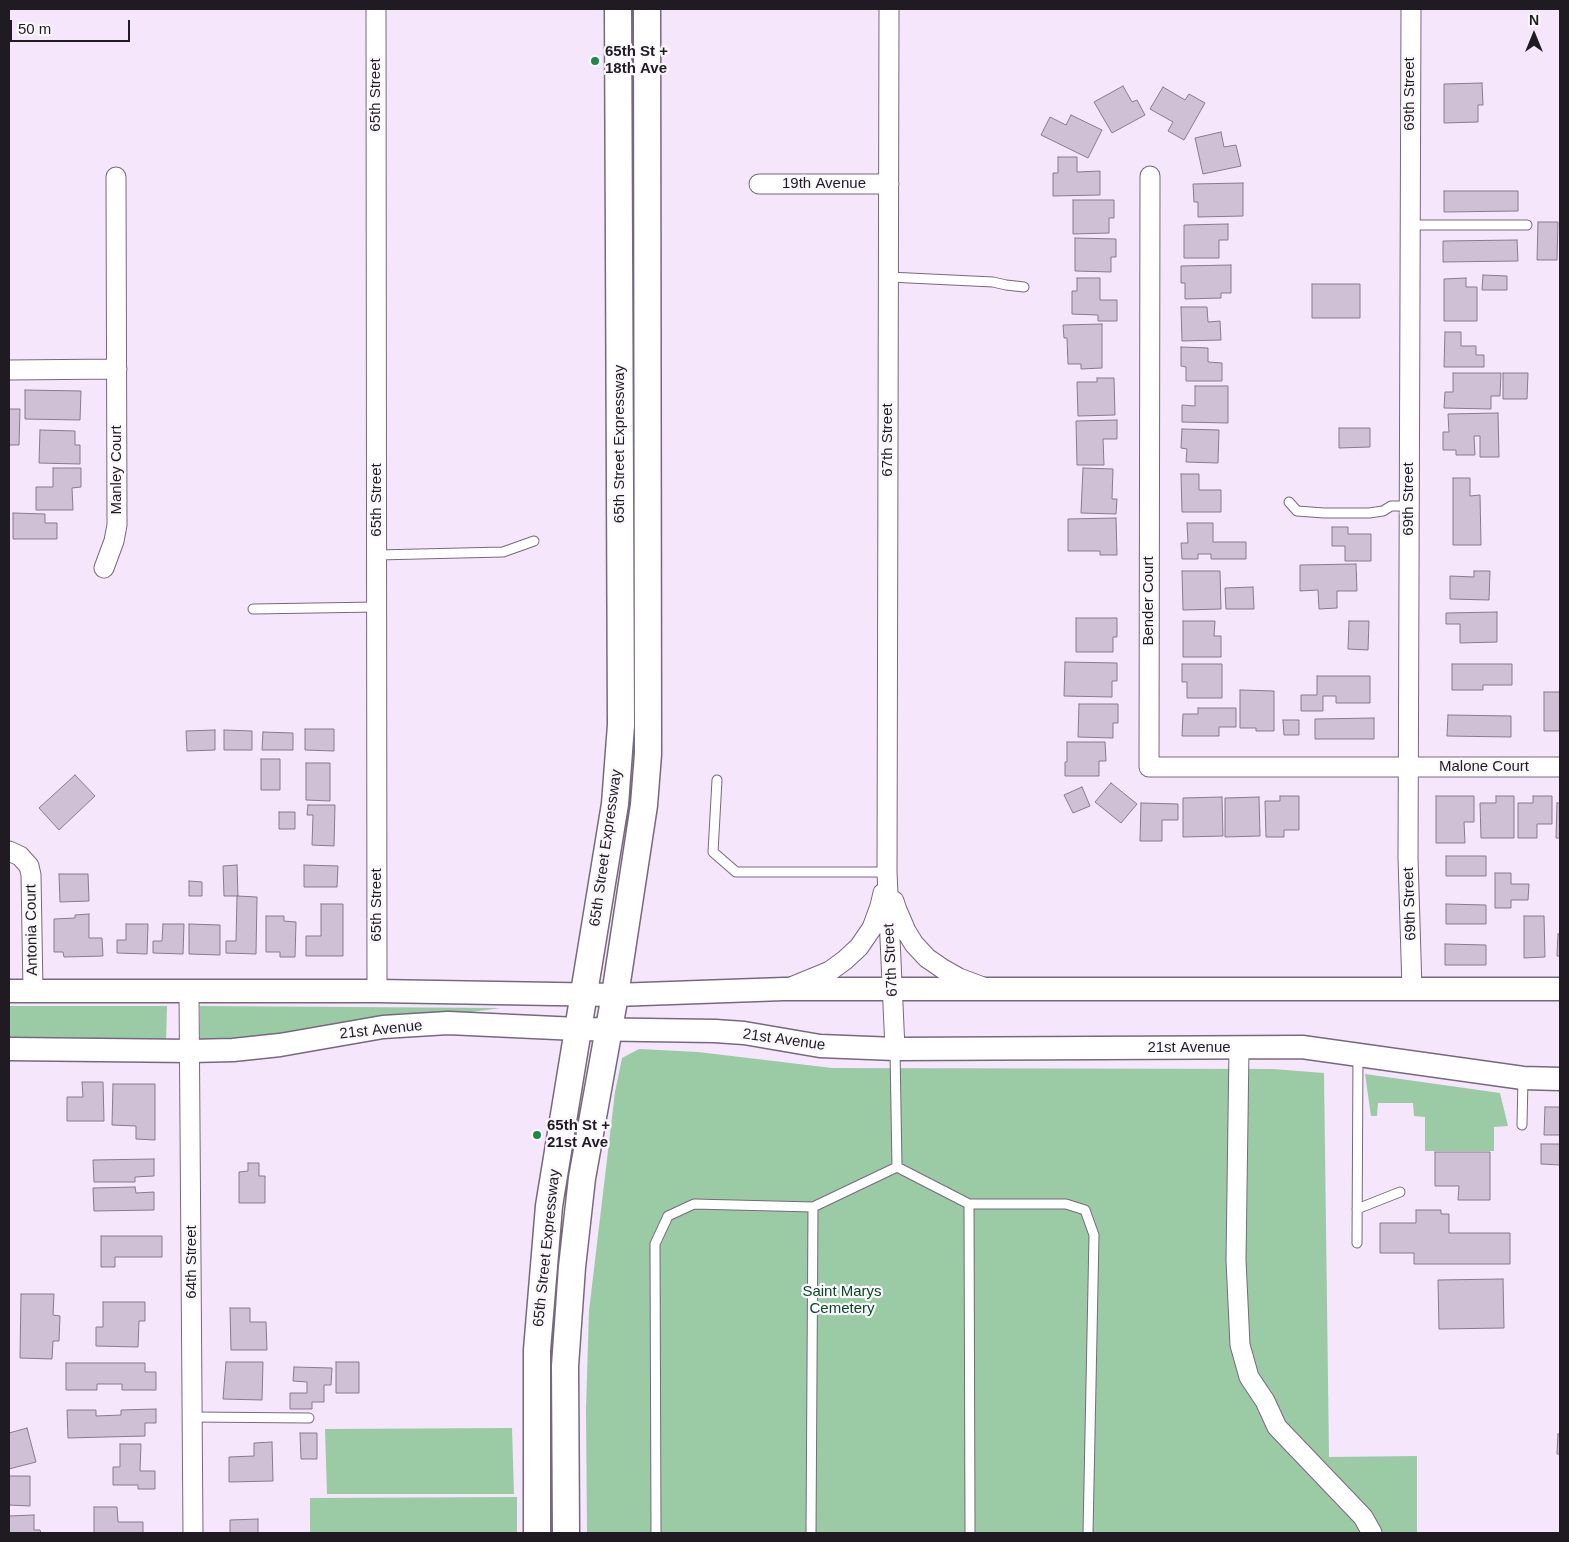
<!DOCTYPE html>
<style>
body{margin:0}
#map{position:relative;width:1569px;height:1542px;overflow:hidden;background:#f5e6fc;font-family:Arial,sans-serif}
canvas{display:block}
.frame{position:absolute;inset:0;border:10px solid #201b23;pointer-events:none}
.north{position:absolute;left:1509px;top:10px;width:50px;height:50px;-webkit-text-stroke:4px #fbf8fd;paint-order:stroke;rotate:0deg;font-size:14px;font-weight:700;line-height:20px;text-align:center;color:#201b23}
.north::after{content:'';display:block;margin:auto;width:18px;height:22px;background:#201b23;clip-path:polygon(50% 0,100% 100%,50% 72%,0 100%)}
.scale{position:absolute;left:10px;top:20px;width:120px;height:22px;box-sizing:border-box;border:2px solid #201b23;border-top:0;padding-left:6px;font-size:15px;line-height:18px;white-space:nowrap;color:#201b23;-webkit-text-stroke:4px #fbf8fd;paint-order:stroke}
</style>
<div id="map">
<canvas width="1569" height="1542"></canvas>
<div class="frame"></div>
<div class="north">N</div>
<div class="scale">50 m</div>
</div>
<script>
const c = document.querySelector('canvas').getContext('2d');
c.lineJoin = 'round';
function paint(path, color) {
  c.fillStyle = color;
  c.fill(path, 'evenodd');
}
function toPath(rows) {
  const path = new Path2D();
  for (const r of rows) {
    path.moveTo(r[0], r[1]);
    for (let i = 2; i < r.length; i += 2) path.lineTo(r[i], r[i + 1]);
  }
  return path;
}
function trace(path, color, width, dash) {
  c.strokeStyle = color;
  c.lineWidth = width;
  c.lineCap = dash ? 'butt' : 'round';
  c.setLineDash(dash || []);
  c.stroke(path);
}
function label(font, color, halo, rows, align = 'center') {
  c.font = font + ' Arial,sans-serif';
  c.lineWidth = 4.5;
  c.setLineDash([]);
  c.textBaseline = 'middle';
  c.strokeStyle = halo;
  c.fillStyle = color;
  for (const [text, x, y, turn = 0] of rows) {
    c.save();
    c.translate(x, y);
    c.rotate((+turn || 0) * Math.PI / 180);
    c.textAlign = isNaN(turn) ? turn : align;
    if (halo) c.strokeText(text, 0, 0);
    c.fillText(text, 0, 0);
    c.restore();
  }
}
paint(toPath([
 [9,1006,167,1006,166,1042,9,1042],
 [200,1006,501,1008,275,1038,200,1043],
 [639,1049,698,1052,832,1068,1273,1069,1324,1073,1329,1457,1417,1456,1417,1533,587,1533,586,1409,589,1311,615,1092,622,1058],
 [1365,1074,1500,1093,1508,1126,1494,1127,1494,1151,1425,1151,1425,1117,1414,1116,1413,1103,1378,1103,1377,1116,1371,1116],
 [512,1428,514,1494,327,1494,325,1429],
 [517,1497,517,1533,310,1533,310,1498]
]), '#9acba5');
const building = toPath([
 [1482,83,1483,105,1478,105,1478,122,1444,123,1444,84,1482,83],
 [1123,86,1132,102,1137,100,1145,115,1112,133,1094,102,1123,86],
 [1163,87,1185,100,1189,94,1205,103,1184,140,1168,131,1173,122,1150,109,1163,87],
 [1071,115,1102,130,1088,158,1041,135,1050,117,1066,125,1071,115],
 [1221,132,1224,147,1236,145,1241,166,1203,174,1195,138,1221,132],
 [1058,157,1077,157,1077,172,1100,171,1100,195,1053,196,1053,173,1058,173,1058,157],
 [1243,183,1243,216,1198,217,1198,202,1194,202,1193,184,1243,183],
 [1444,191,1518,191,1518,211,1444,212,1444,191],
 [1073,200,1114,200,1114,218,1109,218,1109,233,1073,234,1073,200],
 [1538,222,1558,222,1557,260,1537,260,1538,222],
 [1228,224,1228,240,1219,240,1219,258,1184,258,1184,225,1228,224],
 [1075,238,1116,239,1116,257,1111,257,1111,272,1075,271,1075,238],
 [1517,240,1518,261,1443,262,1443,241,1517,240],
 [1231,265,1231,293,1221,293,1221,298,1185,299,1185,283,1181,283,1181,266,1231,265],
 [1483,275,1507,276,1507,290,1482,290,1483,275],
 [1077,278,1100,278,1100,300,1117,300,1117,321,1098,321,1098,315,1072,314,1072,291,1077,291,1077,278],
 [1466,278,1466,287,1477,287,1477,321,1444,321,1444,279,1466,278],
 [1312,284,1360,284,1360,318,1312,318,1312,284],
 [1181,307,1207,307,1208,322,1220,321,1221,340,1182,341,1181,307],
 [1102,324,1102,368,1081,369,1081,364,1068,364,1067,338,1064,338,1063,325,1102,324],
 [1445,332,1461,332,1461,346,1476,346,1476,355,1484,355,1484,367,1444,367,1445,332],
 [1181,347,1208,348,1208,362,1222,363,1222,381,1186,381,1186,367,1181,366,1181,347],
 [1453,373,1501,373,1500,396,1491,396,1491,409,1444,408,1445,392,1453,392,1453,373],
 [1503,373,1528,373,1527,399,1503,399,1503,373],
 [1097,378,1114,378,1115,415,1078,416,1077,382,1097,382,1097,378],
 [1195,386,1228,386,1228,423,1182,422,1182,405,1195,406,1195,386],
 [25,390,81,391,80,420,25,419,25,390],
 [9,409,20,409,19,445,9,445,9,409],
 [1498,413,1499,457,1480,457,1480,436,1474,436,1475,455,1456,455,1456,450,1443,450,1443,432,1449,432,1448,414,1498,413],
 [1117,420,1117,439,1103,439,1104,465,1077,465,1076,421,1117,420],
 [1339,428,1370,428,1370,447,1339,448,1339,428],
 [1182,429,1219,430,1218,463,1186,462,1187,449,1181,448,1182,429],
 [40,430,75,431,75,445,80,445,80,464,39,463,40,430],
 [53,468,81,468,81,487,72,488,73,510,36,510,36,487,53,487,53,468],
 [1083,468,1113,469,1112,499,1117,499,1116,514,1081,513,1083,468],
 [1181,474,1199,474,1199,490,1221,490,1221,512,1182,512,1181,474],
 [1453,478,1470,478,1470,496,1480,495,1481,545,1453,545,1453,478],
 [13,513,45,514,45,523,57,523,57,539,13,539,13,513],
 [1116,518,1117,555,1100,555,1100,551,1068,551,1068,519,1116,518],
 [1187,523,1213,523,1213,542,1246,542,1246,559,1211,559,1211,554,1198,554,1198,559,1182,559,1181,543,1188,543,1187,523],
 [1332,527,1348,527,1348,534,1371,534,1371,561,1345,561,1345,546,1332,546,1332,527],
 [1356,564,1357,591,1337,591,1337,608,1319,609,1318,590,1300,591,1300,565,1356,564],
 [1182,571,1220,571,1221,609,1183,610,1182,571],
 [1474,571,1490,571,1489,600,1450,599,1450,576,1474,577,1474,571],
 [1253,587,1254,609,1226,609,1225,588,1253,587],
 [1497,612,1497,642,1460,643,1460,624,1446,624,1446,613,1497,612],
 [1076,618,1117,618,1117,637,1113,637,1113,652,1076,652,1076,618],
 [1183,621,1215,621,1214,636,1221,636,1221,657,1183,657,1183,621],
 [1349,621,1369,621,1368,650,1348,649,1349,621],
 [1065,662,1117,663,1117,681,1112,681,1112,697,1064,696,1065,662],
 [1182,664,1222,664,1222,698,1187,698,1187,682,1182,682,1182,664],
 [1452,664,1512,664,1512,685,1483,685,1483,690,1452,690,1452,664],
 [1317,676,1370,676,1370,703,1336,703,1336,696,1323,696,1323,711,1301,711,1301,695,1317,695,1317,676],
 [1240,690,1274,691,1274,731,1256,731,1256,728,1240,728,1240,690],
 [1544,692,1560,692,1560,731,1544,731,1544,692],
 [1079,704,1118,704,1118,723,1113,723,1113,738,1078,737,1079,704],
 [1198,708,1236,708,1236,727,1219,727,1219,736,1182,736,1183,714,1198,714,1198,708],
 [1448,715,1511,716,1511,737,1447,736,1448,715],
 [1374,718,1374,739,1315,739,1315,719,1374,718],
 [1283,720,1299,720,1299,735,1284,735,1283,720],
 [305,729,334,729,334,751,305,750,305,729],
 [215,730,215,750,187,751,186,731,215,730],
 [224,730,252,731,252,750,224,750,224,730],
 [263,732,293,733,293,750,262,750,263,732],
 [1067,742,1105,742,1106,761,1099,761,1099,776,1065,776,1065,762,1067,762,1067,742],
 [261,759,280,759,280,790,261,790,261,759],
 [306,763,330,763,330,801,306,800,306,763],
 [75,775,95,796,59,830,39,808,75,775],
 [1111,783,1137,804,1121,823,1095,802,1111,783],
 [1082,787,1090,806,1073,813,1064,795,1082,787],
 [1280,796,1299,796,1299,830,1284,830,1284,837,1266,837,1265,801,1280,801,1280,796],
 [1436,796,1474,796,1474,822,1464,822,1465,843,1436,843,1436,796],
 [1496,796,1514,796,1514,838,1481,838,1480,803,1496,803,1496,796],
 [1533,796,1552,796,1552,824,1537,824,1537,838,1518,838,1518,803,1533,803,1533,796],
 [1222,797,1223,836,1183,837,1183,798,1222,797],
 [1259,797,1260,836,1225,837,1225,798,1259,797],
 [1141,803,1178,804,1178,820,1162,820,1162,841,1140,841,1141,803],
 [1557,803,1560,803,1560,838,1556,838,1557,803],
 [308,805,335,805,334,846,312,845,313,815,307,815,308,805],
 [279,812,295,812,295,829,279,829,279,812],
 [1446,856,1486,856,1486,876,1446,876,1446,856],
 [237,865,238,896,224,896,223,866,237,865],
 [304,865,338,866,337,887,304,887,304,865],
 [1495,873,1511,873,1511,884,1529,884,1528,900,1511,900,1511,908,1495,908,1495,873],
 [59,874,88,874,89,901,60,902,59,874],
 [189,881,202,882,202,896,189,896,189,881],
 [237,896,257,897,256,954,226,953,226,941,236,941,237,896],
 [321,904,343,904,343,956,306,956,306,936,321,936,321,904],
 [1446,904,1486,905,1486,924,1446,924,1446,904],
 [89,914,89,938,102,938,103,956,64,957,63,952,54,952,54,919,75,918,75,915,89,914],
 [266,916,284,916,284,921,296,922,295,957,280,957,280,952,266,952,266,916],
 [1524,916,1544,916,1545,957,1524,958,1524,916],
 [126,924,148,924,147,954,117,953,117,940,126,940,126,924],
 [163,924,184,924,183,954,153,953,153,941,162,941,163,924],
 [189,924,220,925,220,955,189,954,189,924],
 [1558,934,1560,934,1560,956,1557,956,1558,934],
 [1445,944,1486,945,1486,965,1445,965,1445,944],
 [82,1082,103,1082,104,1121,67,1121,67,1097,83,1097,82,1082],
 [113,1084,155,1084,155,1140,136,1139,136,1126,112,1125,113,1084],
 [1545,1107,1560,1107,1560,1135,1544,1135,1545,1107],
 [1541,1144,1560,1144,1560,1165,1541,1164,1541,1144],
 [1435,1152,1490,1152,1490,1200,1458,1200,1459,1186,1435,1186,1435,1152],
 [154,1159,154,1176,135,1177,135,1182,94,1182,93,1160,154,1159],
 [248,1163,259,1163,259,1176,265,1176,265,1203,239,1203,239,1172,248,1171,248,1163],
 [135,1187,136,1193,154,1192,154,1210,94,1211,93,1188,135,1187],
 [1416,1210,1441,1210,1441,1214,1449,1214,1449,1233,1510,1233,1510,1264,1414,1264,1414,1253,1380,1253,1380,1223,1416,1223,1416,1210],
 [101,1236,162,1236,162,1257,115,1257,115,1267,101,1267,101,1236],
 [1503,1279,1504,1328,1439,1329,1438,1280,1503,1279],
 [21,1294,54,1294,53,1315,60,1316,59,1341,53,1341,52,1359,20,1358,21,1294],
 [103,1302,145,1302,145,1321,139,1321,138,1347,96,1346,96,1327,103,1327,103,1302],
 [230,1308,250,1308,250,1322,266,1322,267,1350,231,1350,230,1308],
 [226,1362,263,1362,262,1400,223,1399,226,1362],
 [336,1362,359,1362,359,1393,336,1393,336,1362],
 [66,1363,145,1363,145,1372,156,1372,156,1390,122,1390,122,1384,97,1384,97,1390,66,1390,66,1363],
 [294,1367,332,1368,331,1385,324,1385,324,1402,312,1402,312,1409,290,1409,290,1393,307,1393,307,1382,293,1381,294,1367],
 [156,1409,156,1423,145,1423,145,1436,68,1438,67,1410,96,1410,96,1416,121,1415,121,1410,156,1409],
 [27,1428,36,1462,9,1469,9,1433,27,1428],
 [300,1433,317,1433,317,1459,301,1459,300,1433],
 [1558,1434,1560,1434,1560,1454,1557,1454,1558,1434],
 [272,1442,273,1481,229,1482,229,1457,254,1456,254,1443,272,1442],
 [120,1444,141,1444,140,1471,155,1471,155,1489,138,1489,138,1485,113,1485,113,1467,120,1467,120,1444],
 [9,1476,30,1476,30,1506,9,1505,9,1476],
 [94,1507,117,1507,118,1522,143,1522,143,1533,94,1533,94,1507],
 [34,1515,34,1530,40,1530,41,1533,9,1533,9,1516,34,1515],
 [258,1519,258,1533,230,1533,230,1520,258,1519]
]);
paint(building, '#cfc0d6');
trace(building, '#887a8f', 1);
const service = toPath([
 [1410,225,1527,225],
 [889,277,993,282,1006,285,1024,287],
 [1289,502,1297,511,1324,513,1369,513,1383,511,1391,506,1409,506],
 [377,555,503,552,534,541],
 [253,609,377,607],
 [717,780,713,852,736,872,887,872],
 [895,1050,897,1167],
 [1522,1125,1523,1078],
 [969,1204,970,1533],
 [1357,1209,1400,1192],
 [1357,1243,1358,1054],
 [193,1417,309,1418],
 [656,1533,655,1244,668,1216,694,1204,813,1207,897,1167,969,1204,1066,1204,1085,1210,1094,1235,1088,1533],
 [811,1533,813,1207]
]);
const minor = toPath([
 [376,9,377,991],
 [889,9,887,872,895,1049],
 [1411,9,1408,858,1412,989],
 [1150,176,1149,767,1560,767],
 [759,184,889,184],
 [9,370,117,369],
 [104,568,114,541,117,525,116,177],
 [9,851,20,856,29,866,31,875,33,991],
 [894,901,897,910,906,931,914,944,927,958,943,969,959,978,983,987],
 [791,987,830,971,845,960,859,947,872,928,880,906,883,893],
 [189,991,193,1533],
 [1239,1048,1236,1260,1240,1345,1249,1377,1265,1401,1277,1427,1363,1517,1372,1533]
]);
const tertiary = toPath([
 [9,991,377,991,615,995,784,989,1560,989],
 [9,1049,191,1051,233,1050,280,1045,383,1027,448,1023,577,1029,715,1031,744,1033,820,1046,895,1049,1302,1047,1523,1078,1560,1079]
]);
const secondary = toPath([
 [537,1533,537,1350,549,1206,615,804,621,725,618,9],
 [566,1533,565,1366,572,1267,582,1178,615,995,644,805,648,754,647,9]
]);
trace(service, '#77697d', 11);
trace(minor, '#77697d', 21);
trace(tertiary, '#77697d', 25);
trace(secondary, '#77697d', 29);
trace(service, '#fff', 9);
trace(minor, '#fff', 19);
trace(tertiary, '#fff', 22);
trace(secondary, '#fff', 26);
for (const [x, y, r, color] of [
 [595,61,5,"#178d47"],
 [537,1135,5,"#178d47"]
]) {
  const dot = new Path2D();
  dot.arc(x, y, r, 0, 2 * Math.PI);
  c.fillStyle = color;
  c.fill(dot);
  trace(dot, '#fbf8fd', 2);
}
label('bold 15px', '#201b23', '#fbf8fd', [
 ["65th St +",605,52],
 ["18th Ave",605,69],
 ["65th St +",547,1126],
 ["21st Ave",547,1143]
], 'left');
label('15px', '#201b23', '#fbf8fd', [
 ["69th Street",1410,94,-90],
 ["65th Street",376,95,-90],
 ["19th Avenue",824,184],
 ["67th Street",888,440,-90],
 ["65th Street Expressway",620,444,-90],
 ["Manley Court",117,470,-90],
 ["69th Street",1409,499,-90],
 ["65th Street",377,500,-90],
 ["Bender Court",1149,601,-90],
 ["Malone Court",1484,767],
 ["65th Street Expressway",606,848,-82],
 ["69th Street",1410,904,-92],
 ["65th Street",377,905,-90],
 ["Antonia Court",32,930,-91],
 ["67th Street",891,960,-93],
 ["21st Avenue",381,1030,-6],
 ["21st Avenue",784,1040,8],
 ["21st Avenue",1189,1048],
 ["65th Street Expressway",547,1248,-84],
 ["64th Street",192,1262,-90]
]);
label('15px', '#084922', '#fbf8fd', [
 ["Saint Marys",842,1292],
 ["Cemetery",842,1309]
]);
</script>
